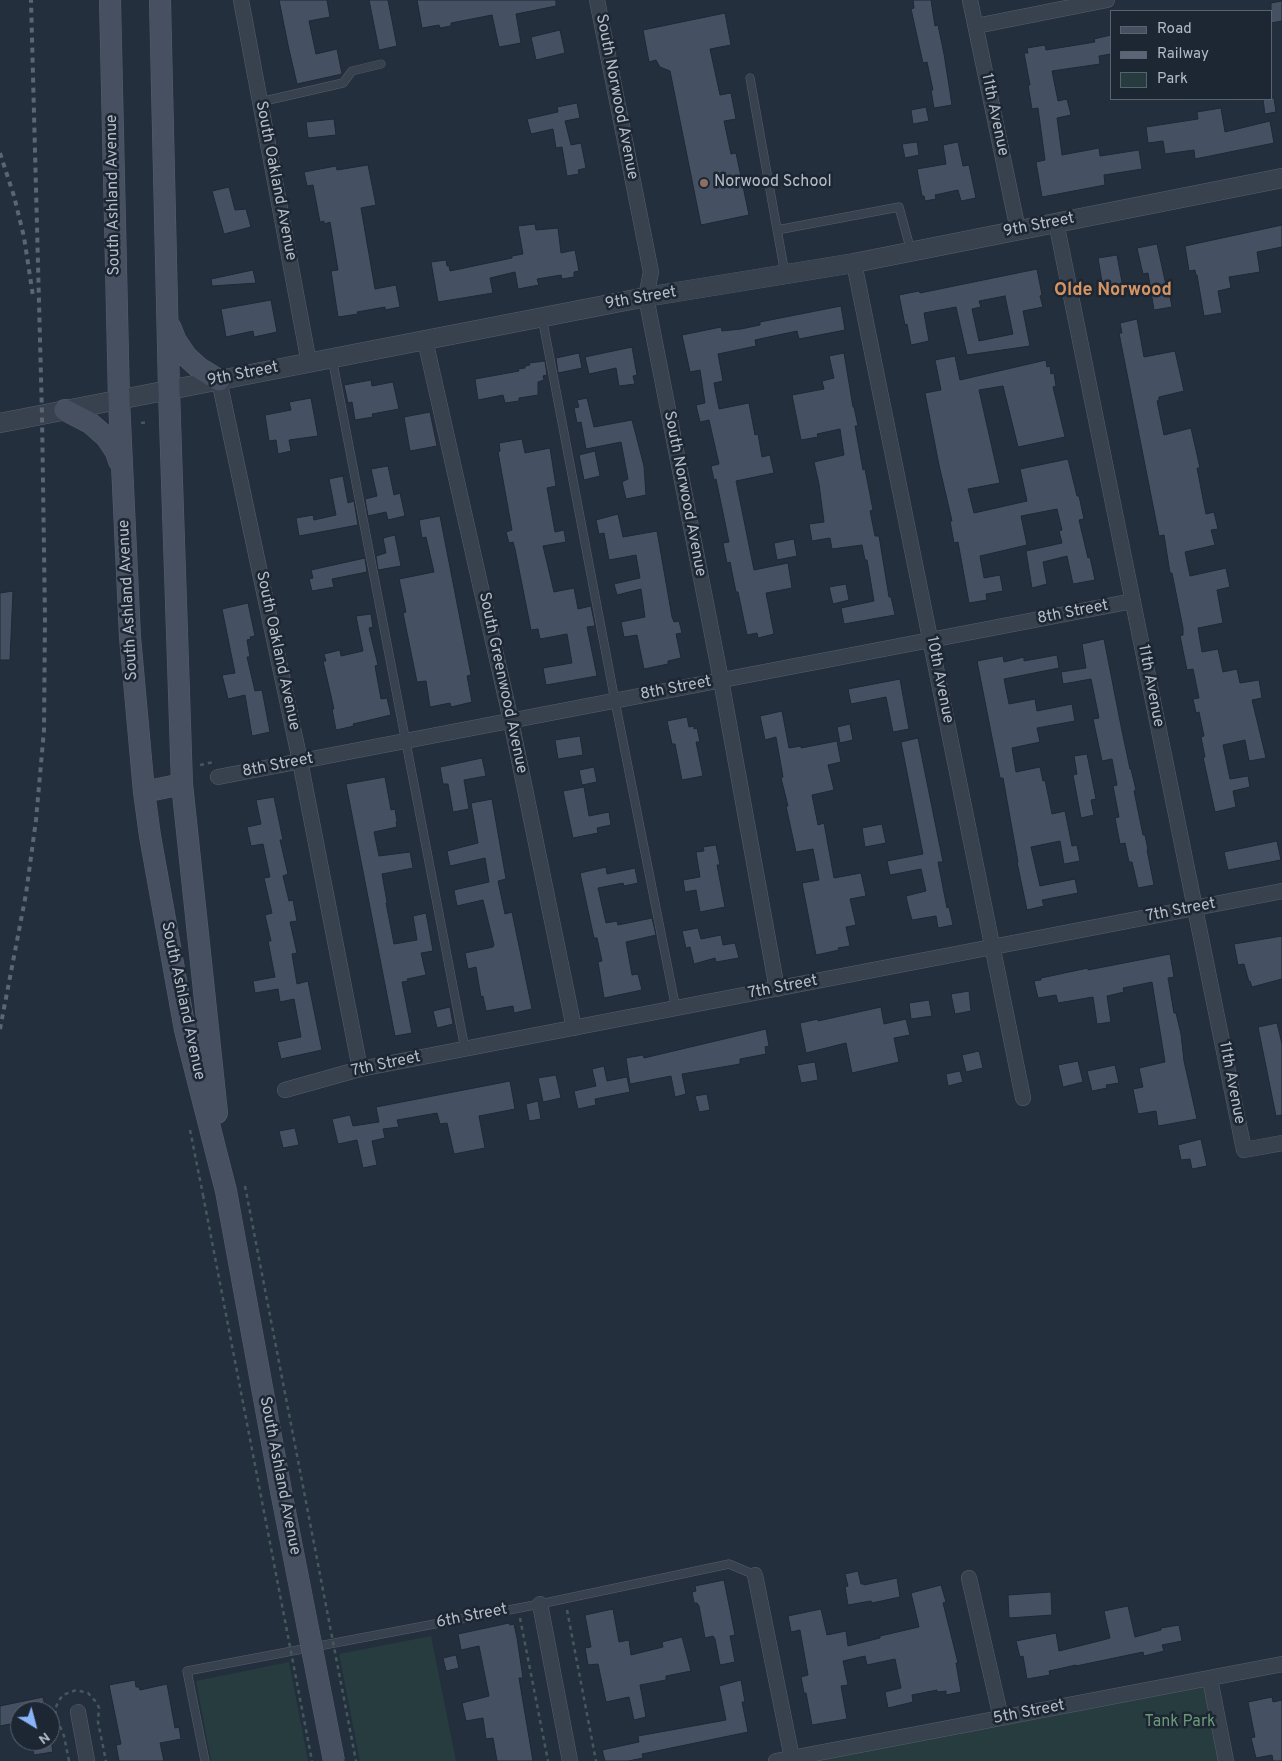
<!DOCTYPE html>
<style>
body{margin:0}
#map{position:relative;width:1282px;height:1761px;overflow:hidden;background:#242f3e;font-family:Overpass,sans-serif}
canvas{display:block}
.legend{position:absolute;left:1110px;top:10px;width:162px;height:90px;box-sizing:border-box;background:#1d2633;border:1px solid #59626f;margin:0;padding:6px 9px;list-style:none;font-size:15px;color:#b4bcc9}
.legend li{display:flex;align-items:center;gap:10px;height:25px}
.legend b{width:25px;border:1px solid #59626f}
.north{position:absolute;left:10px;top:1701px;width:50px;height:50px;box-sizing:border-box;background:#1d2633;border:1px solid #59626f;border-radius:50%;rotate:143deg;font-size:14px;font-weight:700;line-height:20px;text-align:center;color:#b4bcc9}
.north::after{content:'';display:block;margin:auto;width:18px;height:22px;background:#8ab4f8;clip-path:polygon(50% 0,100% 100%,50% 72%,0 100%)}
</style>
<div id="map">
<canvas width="1282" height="1761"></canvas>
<ul class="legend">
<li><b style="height:6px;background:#465061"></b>Road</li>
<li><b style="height:6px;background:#5a6575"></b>Railway</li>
<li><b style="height:14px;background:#263c3f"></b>Park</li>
</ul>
<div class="north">N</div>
</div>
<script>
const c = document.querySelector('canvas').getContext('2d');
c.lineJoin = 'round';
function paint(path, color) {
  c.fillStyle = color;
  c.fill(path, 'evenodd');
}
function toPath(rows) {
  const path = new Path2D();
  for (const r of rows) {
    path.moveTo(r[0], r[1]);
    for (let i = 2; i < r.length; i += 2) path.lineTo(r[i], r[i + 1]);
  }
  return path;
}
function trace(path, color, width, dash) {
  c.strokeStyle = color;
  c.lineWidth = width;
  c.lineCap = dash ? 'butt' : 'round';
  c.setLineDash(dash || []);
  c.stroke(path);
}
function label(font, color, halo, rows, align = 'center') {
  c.font = font + ' Overpass,sans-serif';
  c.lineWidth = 5;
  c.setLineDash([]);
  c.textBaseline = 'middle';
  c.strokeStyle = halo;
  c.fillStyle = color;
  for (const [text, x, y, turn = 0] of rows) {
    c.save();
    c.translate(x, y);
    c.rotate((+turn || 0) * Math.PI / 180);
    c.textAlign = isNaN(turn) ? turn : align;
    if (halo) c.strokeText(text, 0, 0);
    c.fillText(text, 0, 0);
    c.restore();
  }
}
paint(toPath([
 [431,1636,456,1761,360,1761,339,1654],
 [289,1662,308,1761,211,1761,196,1681],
 [1210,1679,1226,1761,777,1761]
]), '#263c3f');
const building = toPath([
 [279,0,327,0,330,17,309,21,316,54,337,49,342,74,297,84,288,45,279,0],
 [369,0,388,0,397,46,379,50,369,0],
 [417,0,556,0,556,6,516,14,521,43,499,47,492,15,451,23,451,26,440,28,439,25,422,28,417,0],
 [913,0,931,0,935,26,938,25,944,54,952,105,934,108,931,90,933,90,927,62,923,63,911,9,914,8,913,0],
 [1282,1,1282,21,1271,23,1271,3,1282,1],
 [725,13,731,45,710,49,720,95,731,93,736,119,724,121,731,154,736,153,749,215,701,225,670,71,660,67,656,60,649,62,643,30,725,13],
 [560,30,565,53,536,60,531,37,560,30],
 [1111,35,1111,54,1099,56,1100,64,1052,71,1058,101,1067,99,1071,115,1057,118,1062,155,1099,148,1100,156,1139,150,1142,169,1104,175,1105,185,1042,197,1036,162,1045,160,1038,108,1032,109,1028,85,1030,85,1024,53,1028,53,1027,48,1045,45,1046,50,1095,42,1094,39,1111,35],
 [1271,98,1274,98,1276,112,1265,114,1263,100,1271,98],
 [577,103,580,118,565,121,571,145,581,143,586,168,578,170,579,174,567,176,562,147,556,148,553,129,531,134,527,119,558,112,557,107,577,103],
 [926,107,929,121,913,124,911,110,926,107],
 [1221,108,1225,132,1270,121,1274,143,1195,159,1194,150,1165,154,1163,141,1148,143,1146,127,1198,119,1197,112,1221,108],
 [334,119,336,135,308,138,306,122,334,119],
 [917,142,919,155,905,158,902,144,917,142],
 [958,142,963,166,969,165,976,198,961,201,958,190,935,195,936,199,925,201,924,196,922,196,917,169,946,164,943,145,958,142],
 [368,165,376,205,361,208,375,289,396,285,400,307,385,310,385,307,357,312,358,314,338,317,331,271,338,270,330,222,324,224,324,221,320,222,313,185,307,186,304,172,336,166,337,170,368,165],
 [229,187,235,210,246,209,251,227,224,234,212,191,229,187],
 [535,224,536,230,558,228,561,253,575,250,579,271,574,272,574,277,562,279,561,275,537,279,539,285,518,289,515,272,490,278,493,293,438,302,431,262,446,260,447,266,449,266,450,271,512,258,512,256,523,254,518,226,535,224],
 [1282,225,1282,247,1257,252,1260,272,1229,277,1231,288,1218,291,1222,313,1204,316,1197,275,1196,275,1195,270,1189,271,1185,246,1282,225],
 [1157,244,1166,285,1168,285,1172,307,1154,310,1148,273,1143,274,1137,248,1157,244],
 [1117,255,1124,293,1108,296,1106,287,1103,288,1098,258,1117,255],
 [1037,269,1042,295,1040,296,1043,307,1023,311,1030,346,967,355,956,307,924,313,929,341,911,345,907,324,905,325,899,295,919,291,920,293,1037,269],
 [1005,296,1013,334,979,341,972,309,981,307,979,301,1005,296],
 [253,270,256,283,212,286,211,279,253,270],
 [271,300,277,332,254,337,253,331,226,337,221,309,271,300],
 [841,306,845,330,799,339,797,331,755,340,756,346,718,354,723,381,714,383,719,409,749,403,755,435,758,434,762,457,770,455,774,473,736,481,754,570,788,563,792,588,766,593,774,634,758,638,757,633,747,635,738,592,736,592,730,562,727,563,723,543,729,542,716,479,714,480,711,466,719,464,709,420,700,422,696,405,705,403,700,370,690,372,682,335,721,327,722,331,741,329,760,325,760,322,841,306],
 [1137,319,1144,357,1175,351,1184,391,1159,397,1159,400,1157,401,1164,435,1191,428,1200,468,1197,468,1206,514,1214,512,1218,529,1211,530,1215,545,1185,552,1190,576,1226,568,1230,587,1217,590,1223,623,1198,628,1202,652,1218,649,1223,672,1237,669,1240,683,1259,680,1262,698,1252,700,1266,758,1249,761,1245,740,1223,745,1230,779,1248,776,1250,787,1233,791,1236,807,1215,812,1203,757,1205,757,1201,737,1204,736,1199,712,1196,713,1193,699,1199,698,1193,669,1187,670,1180,636,1183,635,1183,628,1172,573,1170,573,1164,535,1159,536,1119,333,1122,333,1120,323,1137,319],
 [632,347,637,375,633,376,635,384,619,386,616,368,589,374,585,357,632,347],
 [579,353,582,368,558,373,556,358,579,353],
 [844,353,853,407,854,407,858,426,855,426,863,470,865,469,873,510,870,511,875,536,879,536,889,597,891,597,895,615,844,624,841,608,874,601,867,560,865,560,862,545,832,549,830,538,812,541,809,524,824,522,819,484,814,462,844,455,840,429,817,434,818,437,801,440,792,395,824,389,822,381,834,378,829,356,844,353],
 [955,356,960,380,1046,360,1047,367,1050,366,1051,374,1054,373,1056,386,1053,387,1065,437,1018,447,1003,386,979,390,1000,483,968,489,974,513,1027,501,1020,469,1068,459,1077,496,1079,496,1084,519,1079,520,1088,558,1090,557,1095,580,1073,584,1067,556,1043,562,1047,584,1032,588,1026,551,1062,543,1059,531,1062,530,1057,509,1021,516,1027,545,980,556,984,578,1000,575,1003,591,986,594,987,600,969,603,958,542,954,543,950,521,952,521,939,465,925,393,941,390,935,360,955,356],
 [545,361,547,375,543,376,544,380,538,382,538,395,519,398,519,401,505,403,503,395,478,400,475,379,519,371,518,369,525,368,525,366,530,365,529,363,545,361],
 [371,380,372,386,393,382,399,409,372,414,373,417,355,420,352,402,348,403,344,385,371,380],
 [311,398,318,436,289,440,291,451,278,454,276,440,269,441,265,415,291,410,289,402,311,398],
 [587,398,594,427,632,420,644,466,646,495,626,499,622,482,628,479,621,442,586,449,581,422,577,423,574,408,579,407,577,400,587,398],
 [430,412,437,446,410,451,404,417,430,412],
 [522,439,525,453,550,448,556,486,547,488,555,532,564,530,566,542,543,546,554,592,574,588,578,609,591,606,595,626,587,627,597,676,546,685,543,668,572,663,567,634,540,639,538,629,531,630,515,549,513,542,509,543,506,532,512,530,498,452,500,451,499,443,522,439],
 [595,451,600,476,584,480,579,455,595,451],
 [388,466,394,495,400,493,405,516,388,520,386,512,368,516,365,499,377,496,371,469,388,466],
 [343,476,348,503,354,501,358,525,299,536,296,518,313,515,314,520,336,515,329,479,343,476],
 [618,514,623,537,657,531,672,617,674,622,679,621,682,633,676,634,681,658,668,661,668,664,644,669,637,635,624,637,621,622,645,617,641,589,617,595,614,584,640,578,636,555,609,560,604,533,599,534,596,520,618,514],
 [440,516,471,675,467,676,472,702,451,707,450,703,430,707,426,681,417,682,403,613,406,612,399,579,434,572,426,537,422,538,419,520,440,516],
 [395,535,401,566,378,570,376,556,386,553,383,538,395,535],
 [794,539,797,556,777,560,774,543,794,539],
 [365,558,367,572,332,579,334,587,312,591,309,579,313,578,311,570,365,558],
 [846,584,849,600,833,604,829,587,846,584],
 [13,591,10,660,0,660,0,593,13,591],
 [248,603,255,636,250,637,251,639,247,640,250,657,247,657,255,691,262,690,270,732,252,736,245,695,228,699,222,675,235,673,222,609,248,603],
 [371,614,373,627,369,628,378,665,375,666,381,699,387,698,391,715,353,724,354,726,336,730,332,709,334,709,323,661,326,661,324,654,340,650,341,656,363,651,356,616,371,614],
 [1104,639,1121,726,1130,769,1131,769,1136,790,1134,791,1143,835,1145,835,1148,850,1147,850,1154,885,1138,888,1132,862,1129,862,1125,843,1120,844,1115,818,1119,817,1113,786,1117,785,1112,759,1102,761,1093,719,1099,718,1091,679,1063,684,1061,672,1086,668,1082,644,1104,639],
 [1057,655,1059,668,1004,679,1009,704,1035,699,1037,711,1072,704,1075,721,1037,728,1040,742,1012,748,1016,772,1040,767,1043,781,1045,780,1052,814,1065,811,1072,846,1077,845,1080,861,1064,864,1060,841,1031,847,1040,886,1075,879,1078,893,1042,900,1044,906,1027,910,1017,862,1018,862,1003,778,1000,778,977,661,1003,656,1004,662,1024,657,1024,661,1057,655],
 [900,679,909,729,893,732,886,697,851,704,848,689,900,679],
 [782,711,789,748,801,746,801,748,837,741,841,762,828,765,834,790,812,795,818,825,824,823,834,878,861,873,866,896,850,899,856,925,846,927,850,946,838,948,839,950,816,955,802,883,819,880,813,849,796,852,786,806,788,806,781,778,783,777,776,737,765,740,760,716,782,711],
 [687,717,689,727,694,726,694,729,697,728,700,742,696,742,703,776,682,780,675,744,672,744,667,721,687,717],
 [850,724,853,740,840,743,837,727,850,724],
 [580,736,583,755,558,759,555,740,580,736],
 [918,738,943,862,938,862,947,908,949,907,953,925,938,928,936,916,912,920,909,909,906,896,926,891,921,869,890,875,887,861,923,854,901,742,918,738],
 [1087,754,1096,799,1091,800,1094,815,1081,818,1073,775,1077,774,1074,756,1087,754],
 [482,758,486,776,464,780,469,809,453,812,448,784,443,784,440,767,482,758],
 [594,767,597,782,582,785,579,770,594,767],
 [385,777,391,810,395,809,397,821,396,822,397,827,374,832,379,856,410,852,413,868,382,874,387,902,386,903,394,944,417,940,413,916,426,913,433,951,421,953,426,975,407,979,408,981,402,982,412,1033,395,1036,346,784,385,777],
 [584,787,589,816,609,812,611,825,597,828,598,833,573,838,563,791,584,787],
 [274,797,283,840,280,840,288,874,283,876,289,901,293,900,297,921,290,922,297,953,292,954,297,984,308,981,322,1050,281,1059,277,1042,301,1037,294,999,280,1002,278,989,255,993,253,981,275,977,268,941,271,941,265,915,272,913,264,878,270,877,263,844,251,846,247,827,261,824,256,800,274,797],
 [492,799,506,879,498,881,505,914,512,912,532,1009,514,1013,513,1006,486,1011,483,996,481,997,476,967,468,969,465,953,493,947,494,945,483,900,457,906,454,890,489,882,485,858,450,866,447,851,478,843,471,803,492,799],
 [882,824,886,843,865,847,862,828,882,824],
 [1277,841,1281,860,1228,870,1224,852,1277,841],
 [716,845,720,865,717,865,725,907,700,912,696,890,685,892,683,880,700,877,696,852,704,851,703,847,716,845],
 [606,867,607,874,635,868,638,883,624,886,623,883,598,888,606,923,617,921,618,925,652,918,656,935,626,942,632,975,638,974,642,990,604,998,598,962,602,961,597,938,594,938,580,873,606,867],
 [698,928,701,939,721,935,723,945,735,943,739,958,716,962,715,958,694,964,690,947,686,948,682,931,698,928],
 [1282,936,1282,979,1252,987,1250,981,1249,982,1244,964,1238,965,1234,944,1282,936],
 [1170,954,1174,977,1168,978,1174,1013,1176,1013,1181,1034,1184,1061,1197,1119,1158,1126,1156,1111,1138,1114,1133,1089,1143,1087,1139,1068,1165,1062,1152,982,1123,988,1124,992,1107,996,1111,1022,1097,1024,1093,997,1058,1003,1056,995,1038,998,1034,981,1041,980,1041,978,1088,968,1088,970,1170,954],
 [969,991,971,1011,955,1014,951,994,969,991],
 [929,1000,932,1016,911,1019,909,1003,929,1000],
 [450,1007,453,1024,437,1028,433,1011,450,1007],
 [881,1007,884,1024,906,1019,910,1035,894,1038,899,1062,852,1073,846,1043,806,1053,800,1023,818,1019,818,1021,881,1007],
 [1277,1023,1282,1044,1282,1115,1276,1116,1258,1027,1277,1023],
 [766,1029,769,1046,765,1047,766,1054,740,1059,740,1064,682,1074,686,1094,675,1097,671,1076,630,1084,626,1058,643,1055,644,1058,766,1029],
 [979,1051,983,1068,966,1072,962,1055,979,1051],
 [1078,1061,1083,1082,1063,1087,1058,1065,1078,1061],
 [815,1062,818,1080,801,1083,797,1065,815,1062],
 [1115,1065,1119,1083,1106,1085,1107,1088,1092,1091,1087,1071,1115,1065],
 [604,1066,607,1081,627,1077,630,1092,595,1099,596,1105,578,1109,574,1091,596,1086,592,1069,604,1066],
 [960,1071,963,1082,948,1086,946,1074,960,1071],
 [556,1075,561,1098,543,1102,538,1078,556,1075],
 [510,1081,515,1109,479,1116,485,1148,454,1154,447,1123,440,1124,437,1113,397,1120,399,1127,383,1129,385,1138,372,1141,377,1165,363,1168,357,1140,338,1144,332,1119,350,1115,353,1126,379,1122,376,1107,510,1081],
 [707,1094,710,1110,699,1112,695,1096,707,1094],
 [538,1101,541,1119,529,1121,526,1104,538,1101],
 [295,1128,299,1145,283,1148,279,1131,295,1128],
 [1201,1139,1207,1166,1192,1169,1190,1159,1181,1160,1178,1145,1201,1139],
 [858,1571,861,1584,864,1584,864,1585,897,1578,900,1597,872,1603,871,1601,848,1605,845,1587,848,1586,845,1574,858,1571],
 [724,1580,735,1635,730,1636,735,1662,720,1665,715,1639,713,1636,705,1638,699,1606,697,1603,694,1603,692,1592,696,1591,695,1586,724,1580],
 [941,1585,946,1602,943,1603,958,1663,956,1663,961,1692,946,1695,946,1691,937,1692,937,1690,912,1695,913,1702,888,1708,885,1692,901,1688,895,1659,867,1665,865,1656,843,1661,848,1685,841,1686,847,1719,812,1725,806,1693,804,1693,801,1677,808,1675,800,1630,791,1632,788,1616,821,1609,827,1635,846,1631,848,1646,880,1638,880,1636,919,1627,911,1593,941,1585],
 [1051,1592,1052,1615,1009,1618,1008,1595,1051,1592],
 [1128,1606,1135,1637,1161,1630,1161,1628,1179,1625,1182,1641,1162,1645,1164,1651,1144,1656,1143,1652,1076,1666,1076,1665,1049,1671,1050,1675,1027,1679,1023,1656,1020,1657,1016,1641,1056,1633,1059,1651,1103,1640,1110,1638,1104,1611,1128,1606],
 [613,1609,619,1642,629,1640,631,1655,663,1647,662,1642,682,1637,691,1671,666,1676,666,1680,640,1685,646,1717,634,1720,629,1697,606,1702,598,1664,588,1665,585,1648,591,1647,585,1615,613,1609],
 [509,1623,510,1625,514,1624,517,1638,523,1678,519,1678,533,1761,497,1761,493,1738,486,1739,483,1718,466,1721,462,1703,489,1696,479,1646,461,1650,458,1634,509,1623],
 [456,1655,459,1668,446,1671,443,1658,456,1655],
 [135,1680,136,1687,139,1687,140,1690,167,1684,175,1728,179,1727,181,1739,160,1743,164,1761,119,1761,116,1745,121,1744,109,1685,135,1680],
 [741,1680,745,1702,742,1702,748,1732,642,1754,643,1758,628,1761,605,1761,602,1750,639,1742,638,1736,726,1720,719,1686,741,1680],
 [43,1697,46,1711,20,1711,20,1722,0,1726,0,1706,43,1697],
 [1272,1697,1273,1702,1282,1700,1282,1761,1273,1761,1272,1755,1256,1758,1251,1738,1255,1737,1248,1702,1272,1697],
 [32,1741,51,1741,53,1752,34,1755,32,1741]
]);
paint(building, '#455162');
trace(building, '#1f2835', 1);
const service = toPath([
 [750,78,785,274],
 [260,102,343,83,352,71,381,64],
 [777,230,899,207,911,251],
 [542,317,615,701,676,1009],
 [332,358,465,1049],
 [205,1761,187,1671,540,1604,729,1564,755,1575]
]);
const minor = toPath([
 [241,0,309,363],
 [597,0,651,272,646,297,721,680,777,989],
 [970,0,1018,230],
 [976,26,1107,0],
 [1056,222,1244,1150,1282,1143],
 [854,263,1023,1098],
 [425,340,511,721,574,1028],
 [219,380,300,761,360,1069],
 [218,777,1133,601],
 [285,1090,360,1069,1282,891],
 [755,1575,792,1758],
 [969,1578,1001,1718],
 [540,1604,570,1761],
 [1210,1679,1226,1761],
 [78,1712,87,1761],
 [776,1761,1282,1664]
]);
const tertiary = toPath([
 [0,423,646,297,854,263,1282,178]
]);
const secondary = toPath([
 [110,0,119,400,130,637,144,792,150,836,185,1030,226,1191,281,1491],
 [160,0,169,390,182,784,217,1113],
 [170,326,176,341,187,357,198,367,219,380],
 [65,410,90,423,106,437,116,452,119,461],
 [144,792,182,784]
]);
trace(service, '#565f6c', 9);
trace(minor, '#565f6c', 16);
trace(tertiary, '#565f6c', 20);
trace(secondary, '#565f6c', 22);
trace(toPath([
 [141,423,149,422],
 [200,765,214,762],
 [190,1130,203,1195],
 [567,1610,596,1761],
 [520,1618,548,1761],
 [69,1761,64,1736,57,1719,55,1710,58,1702,63,1695,76,1690,88,1693,97,1703,99,1708,98,1722,106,1761]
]), '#44595c', 2.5, [4, 4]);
trace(service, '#38414e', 8);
trace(minor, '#38414e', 15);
trace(tertiary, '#38414e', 19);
trace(secondary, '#465061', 21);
trace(toPath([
 [0,153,14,196,24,237,33,296],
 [0,1029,26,894,36,820,44,730,45,617,42,415,31,0]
]), '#5a6575', 4, [5, 5]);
const secondaryBridge = toPath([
 [281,1491,334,1761]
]);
trace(secondaryBridge, '#565f6c', 22, []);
trace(toPath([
 [245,1186,356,1761],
 [203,1195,312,1761]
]), '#44595c', 2.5, [4, 4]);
trace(secondaryBridge, '#465061', 21);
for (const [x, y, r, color] of [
 [704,183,5,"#8d6e63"]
]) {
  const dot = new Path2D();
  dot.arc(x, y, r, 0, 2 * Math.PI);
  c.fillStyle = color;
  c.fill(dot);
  trace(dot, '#1d2633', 2);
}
label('16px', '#b4bcc9', '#1d2633', [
 ["South Norwood Avenue",616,97,79],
 ["11th Avenue",994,115,78],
 ["South Oakland Avenue",275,181,79],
 ["South Ashland Avenue",114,195,-91],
 ["9th Street",1039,226,-11],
 ["9th Street",641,299,-10],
 ["9th Street",243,375,-11],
 ["South Norwood Avenue",684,494,79],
 ["South Ashland Avenue",129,600,-93],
 ["8th Street",1073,613,-11],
 ["South Oakland Avenue",277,651,78],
 ["10th Avenue",939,680,79],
 ["South Greenwood Avenue",502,683,78],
 ["11th Avenue",1150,686,79],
 ["8th Street",676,689,-11],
 ["8th Street",278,766,-11],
 ["7th Street",1181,911,-11],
 ["7th Street",783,988,-11],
 ["South Ashland Avenue",182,1001,78],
 ["7th Street",386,1065,-12],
 ["11th Avenue",1231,1083,79],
 ["South Ashland Avenue",279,1476,79],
 ["6th Street",472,1617,-11],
 ["5th Street",1029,1713,-11]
]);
label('16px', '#b4bcc9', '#1d2633', [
 ["Norwood School",714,183]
], 'left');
label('16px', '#6b9a76', '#1d2633', [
 ["Tank Park",1180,1723]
]);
label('bold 18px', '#d59563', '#1d2633', [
 ["Olde Norwood",1113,291]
]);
</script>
